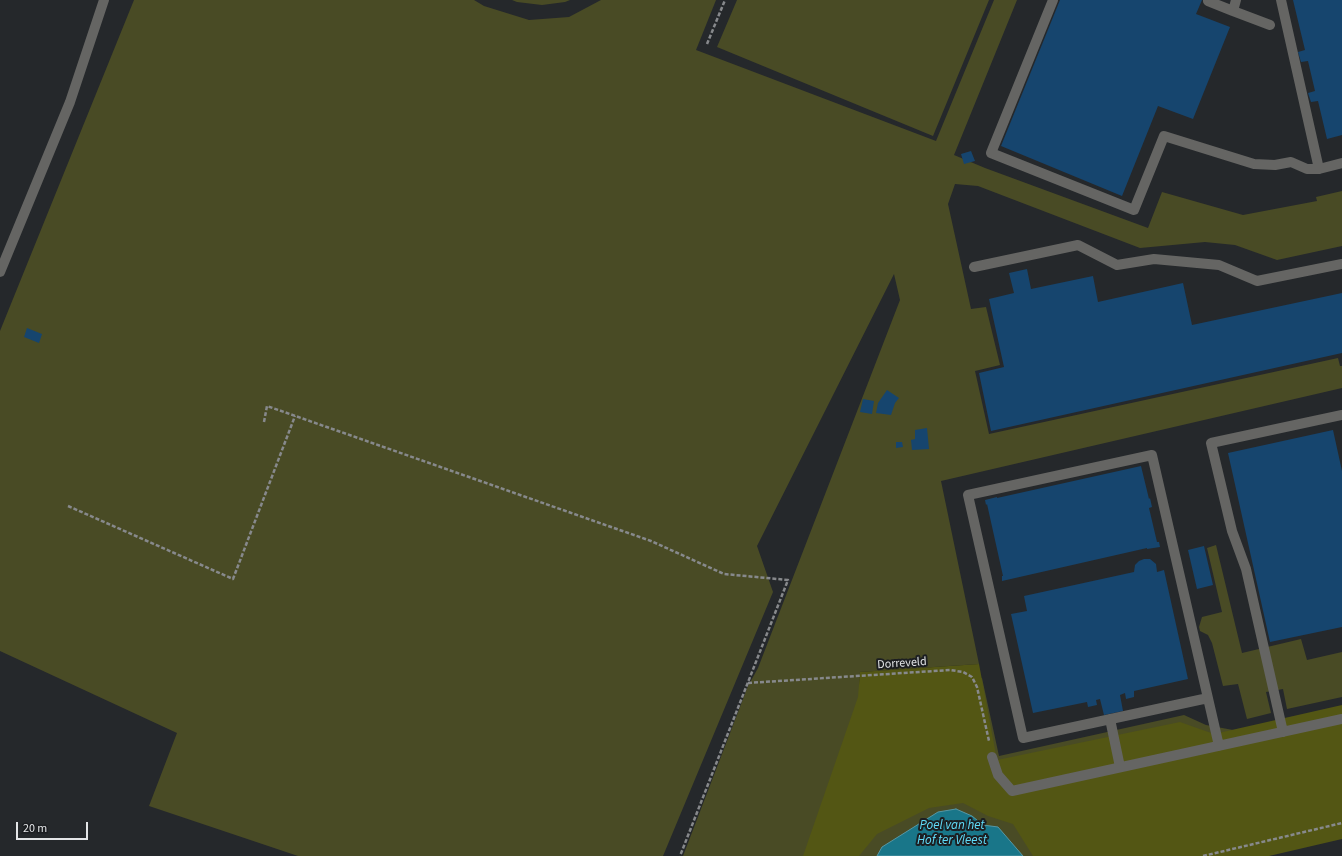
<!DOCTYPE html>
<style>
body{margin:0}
#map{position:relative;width:1342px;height:856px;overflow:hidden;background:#25282b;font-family:"Source Sans 3",sans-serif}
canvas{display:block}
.scale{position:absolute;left:16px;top:822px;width:72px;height:18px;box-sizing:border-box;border:2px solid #e3e5e7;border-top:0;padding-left:5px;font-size:12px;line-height:14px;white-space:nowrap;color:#e3e5e7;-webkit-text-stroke:3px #1c1e21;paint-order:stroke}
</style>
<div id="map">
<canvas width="1342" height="856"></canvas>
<div class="scale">20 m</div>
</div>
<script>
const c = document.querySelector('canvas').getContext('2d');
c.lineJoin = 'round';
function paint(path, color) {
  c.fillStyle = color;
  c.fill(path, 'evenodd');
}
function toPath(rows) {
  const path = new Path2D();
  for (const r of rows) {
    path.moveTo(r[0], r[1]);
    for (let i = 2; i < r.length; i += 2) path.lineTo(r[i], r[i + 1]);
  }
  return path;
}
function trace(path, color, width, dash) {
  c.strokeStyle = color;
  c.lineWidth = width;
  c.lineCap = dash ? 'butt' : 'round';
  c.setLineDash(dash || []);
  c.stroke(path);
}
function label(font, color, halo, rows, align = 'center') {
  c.font = font + ' "Source Sans 3",sans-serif';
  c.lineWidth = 4;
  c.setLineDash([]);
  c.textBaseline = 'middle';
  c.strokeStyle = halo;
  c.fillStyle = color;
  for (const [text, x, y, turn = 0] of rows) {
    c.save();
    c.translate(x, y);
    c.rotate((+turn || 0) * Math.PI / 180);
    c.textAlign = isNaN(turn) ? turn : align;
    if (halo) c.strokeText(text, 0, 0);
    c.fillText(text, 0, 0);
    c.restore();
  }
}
paint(toPath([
 [134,0,474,0,484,6,529,20,569,17,601,0,716,0,696,50,936,141,994,0,1017,0,954,155,985,168,1148,228,1162,192,1243,215,1317,201,1316,197,1342,191,1342,246,1277,260,1235,245,1205,242,1140,248,978,186,955,184,948,204,971,309,986,307,1000,365,975,371,989,434,1338,358,1340,366,1342,366,1342,388,941,481,979,664,860,672,859,689,939,681,982,678,999,756,1184,715,1206,725,1271,737,1167,856,683,856,748,686,758,668,900,300,894,274,757,546,773,592,663,856,298,856,149,806,177,733,0,651,0,331],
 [512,0,570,0,565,2,542,5,517,2],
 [737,0,989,0,933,136,717,47],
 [1216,545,1242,653,1301,639,1307,660,1342,652,1342,697,1287,709,1283,689,1266,692,1271,713,1247,719,1238,684,1223,686,1212,643,1208,635,1200,631,1199,627,1202,617,1222,612,1207,548]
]), '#494b25');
paint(toPath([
 [979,664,997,760,1180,722,1214,734,1342,705,1342,839,1269,856,1033,856,1013,824,988,816,963,803,929,808,877,834,859,856,803,856,858,697,860,672]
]), '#535614');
const water = toPath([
 [956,809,972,816,983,825,998,827,1023,856,877,856,882,847,938,812,956,809]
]);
paint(water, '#197689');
trace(water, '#5697a5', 1);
paint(toPath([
 [1060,0,1202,0,1196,14,1230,27,1193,119,1158,106,1122,196,1001,146],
 [1293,0,1342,0,1342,135,1327,139,1318,101,1311,102,1308,93,1315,91,1308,61,1301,62,1298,52,1305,50],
 [971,151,975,161,964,164,961,154],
 [1027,269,1031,289,1093,276,1098,302,1183,283,1192,325,1342,293,1342,353,991,431,979,373,1004,367,989,299,1014,293,1009,273],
 [27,328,42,334,39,343,24,337],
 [887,390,899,398,895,403,891,415,876,413,878,403],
 [863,399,874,401,872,414,860,412],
 [927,428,929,449,912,450,911,440,915,439,915,430],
 [1333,430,1342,471,1342,627,1270,642,1228,453],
 [896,442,902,442,903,447,896,448],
 [1141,466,1149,499,1150,498,1152,507,1149,508,1157,542,1159,542,1160,547,1147,549,1147,548,1002,581,1002,576,1003,576,987,504,986,505,985,500,997,497,997,498],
 [1204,546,1213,585,1197,589,1188,550],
 [1144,559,1150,559,1156,564,1157,572,1164,570,1188,679,1134,691,1134,697,1126,699,1125,693,1120,695,1123,711,1104,715,1100,699,1096,700,1097,705,1088,707,1087,702,1033,713,1011,614,1027,611,1024,596,1134,572,1135,565,1139,561]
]), '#16456e');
trace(toPath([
 [707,44,725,0],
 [264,422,267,406,651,541,724,574,788,580,680,856],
 [68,506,233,579,295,416],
 [748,683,950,670,963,672,972,677,977,687,989,741],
 [1203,856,1342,823]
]), '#87898c', 2.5, [4, 2]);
trace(toPath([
 [1053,0,991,153,1134,210,1164,136,1254,164,1275,165,1291,162,1307,169,1319,169,1342,163],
 [1236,0,1233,11,1270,25],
 [1281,0,1319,169],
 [1208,1,1233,11],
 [974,267,1078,245,1117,265,1154,259,1219,265,1257,281,1342,264],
 [0,272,70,102,104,0],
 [1208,698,1023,738,968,495,1152,455,1219,746],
 [1110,719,1120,767],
 [1283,732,1246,569,1232,531,1211,443,1342,415],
 [992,757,998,775,1012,791,1342,719]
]), '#656563', 10);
label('12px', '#e3e5e7', '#1c1e21', [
 ["Dorreveld",902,664,-4]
]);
label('italic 13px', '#60dbf8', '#1c1e21', [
 ["Poel van het",952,826],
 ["Hof ter Vleest",952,841]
]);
</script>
